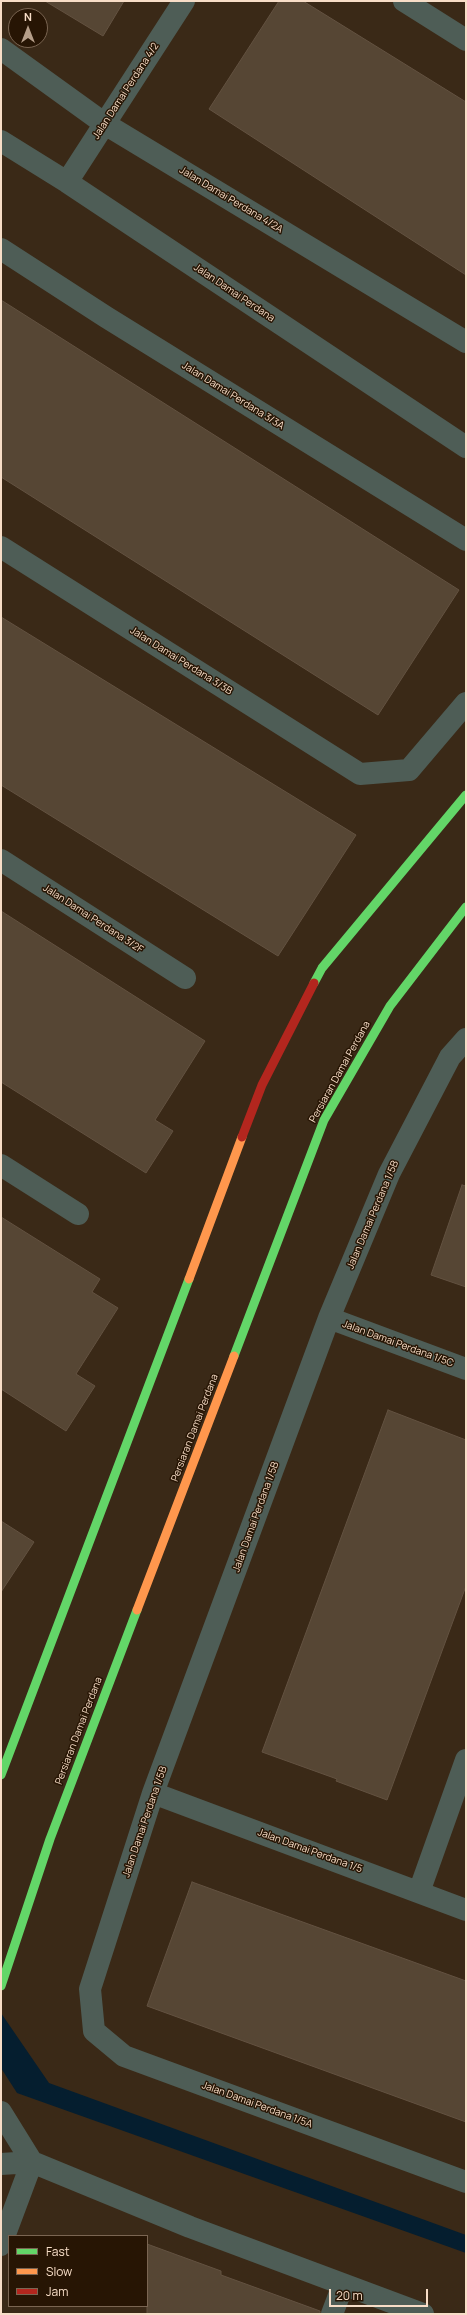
<!DOCTYPE html>
<style>
body{margin:0}
#map{position:relative;width:467px;height:2315px;overflow:hidden;background:#3a2917;font-family:Manrope,sans-serif}
canvas{display:block}
.frame{position:absolute;inset:0;border:2px solid #f7ddc7;pointer-events:none}
.legend{position:absolute;left:8px;top:2235px;width:140px;height:72px;box-sizing:border-box;background:#271504;border:1px solid #7a6552;margin:0;padding:5px 7px;list-style:none;font-size:12px;color:#f7ddc7}
.legend li{display:flex;align-items:center;gap:8px;height:20px}
.legend b{width:20px;border:1px solid #7a6552}
.north{position:absolute;left:8px;top:8px;width:40px;height:40px;box-sizing:border-box;background:#271504;border:1px solid #7a6552;border-radius:50%;rotate:0deg;font-size:11px;font-weight:700;line-height:16px;text-align:center;color:#f7ddc7}
.north::after{content:'';display:block;margin:auto;width:14px;height:18px;background:#b59e89;clip-path:polygon(50% 0,100% 100%,50% 72%,0 100%)}
.scale{position:absolute;left:329px;top:2289px;width:99px;height:18px;box-sizing:border-box;border:2px solid #f7ddc7;border-top:0;padding-left:5px;font-size:12px;line-height:14px;white-space:nowrap;color:#f7ddc7;-webkit-text-stroke:3px #271504;paint-order:stroke}
</style>
<div id="map">
<canvas width="467" height="2315"></canvas>
<div class="frame"></div>
<ul class="legend">
<li><b style="height:5px;background:#63d668"></b>Fast</li>
<li><b style="height:5px;background:#ff974d"></b>Slow</li>
<li><b style="height:5px;background:#b3261e"></b>Jam</li>
</ul>
<div class="north">N</div>
<div class="scale">20 m</div>
</div>
<script>
const c = document.querySelector('canvas').getContext('2d');
c.lineJoin = 'round';
function paint(path, color) {
  c.fillStyle = color;
  c.fill(path, 'evenodd');
}
function toPath(rows) {
  const path = new Path2D();
  for (const r of rows) {
    path.moveTo(r[0], r[1]);
    for (let i = 2; i < r.length; i += 2) path.lineTo(r[i], r[i + 1]);
  }
  return path;
}
function trace(path, color, width, dash) {
  c.strokeStyle = color;
  c.lineWidth = width;
  c.lineCap = dash ? 'butt' : 'round';
  c.setLineDash(dash || []);
  c.stroke(path);
}
function label(font, color, halo, rows, align = 'center') {
  c.font = font + ' Manrope,sans-serif';
  c.lineWidth = 3;
  c.setLineDash([]);
  c.textBaseline = 'middle';
  c.strokeStyle = halo;
  c.fillStyle = color;
  for (const [text, x, y, turn = 0] of rows) {
    c.save();
    c.translate(x, y);
    c.rotate((+turn || 0) * Math.PI / 180);
    c.textAlign = isNaN(turn) ? turn : align;
    if (halo) c.strokeText(text, 0, 0);
    c.fillText(text, 0, 0);
    c.restore();
  }
}
paint(toPath([
 [1,2013,49,2083,466,2235,466,2253,17,2093,1,2068]
]), '#051e2f');
const building = toPath([
 [45,1,124,1,103,36,45,1],
 [279,1,303,1,466,102,466,275,209,109,279,1],
 [1,300,459,590,378,715,1,477,1,300],
 [1,617,356,835,278,956,1,785,1,617],
 [1,911,205,1041,155,1120,173,1131,146,1173,1,1082,1,911],
 [462,1185,466,1186,466,1287,431,1275,462,1185],
 [1,1217,100,1279,92,1292,118,1308,76,1374,95,1386,66,1431,1,1389,1,1217],
 [388,1410,466,1440,466,1586,387,1800,336,1781,337,1779,262,1752,388,1410],
 [1,1521,34,1542,1,1592,1,1521],
 [192,1882,466,1981,466,2122,147,2006,192,1882],
 [147,2244,221,2271,221,2275,320,2311,320,2314,147,2314,147,2244]
]);
paint(building, '#564634');
trace(building, '#635241', 1);
trace(toPath([
 [404,1,466,40],
 [1,49,105,124,466,342],
 [1,141,67,182,466,447],
 [67,182,184,1],
 [1,249,106,317,466,540],
 [1,547,360,774,409,770,466,703],
 [1,860,185,978],
 [466,1039,450,1057,389,1174,329,1318,153,1793,90,1989,94,2031,124,2056,466,2182],
 [1,1165,78,1214],
 [329,1318,466,1369],
 [153,1793,466,1910],
 [419,1892,466,1760],
 [1,2112,32,2162],
 [1,2164,32,2162,190,2227,423,2314],
 [1,2245,32,2162],
 [332,2314,343,2285]
]), '#4e5d56', 22);
trace(toPath([
 [314,983,322,968,466,795],
 [234,1356,324,1120,390,1006,466,907],
 [1,1775,189,1279],
 [1,1986,50,1839,137,1610]
]), '#63d668', 9);
trace(toPath([
 [189,1279,242,1137],
 [137,1610,234,1356]
]), '#ff974d', 9);
trace(toPath([
 [242,1137,262,1085,314,983]
]), '#b3261e', 9);
label('10px', '#f7ddc7', '#271504', [
 ["Jalan Damai Perdana 4/2",126,91,-57],
 ["Jalan Damai Perdana 4/2A",231,200,31],
 ["Jalan Damai Perdana",234,293,34],
 ["Jalan Damai Perdana 3/3A",233,396,32],
 ["Jalan Damai Perdana 3/3B",181,661,32],
 ["Jalan Damai Perdana 3/2F",93,919,33],
 ["Persiaran Damai Perdana",340,1072,-61],
 ["Jalan Damai Perdana 1/5B",373,1215,-67],
 ["Jalan Damai Perdana 1/5C",398,1344,20],
 ["Persiaran Damai Perdana",195,1428,-69],
 ["Jalan Damai Perdana 1/5B",256,1517,-70],
 ["Persiaran Damai Perdana",79,1731,-69],
 ["Jalan Damai Perdana 1/5B",145,1822,-71],
 ["Jalan Damai Perdana 1/5",310,1851,20],
 ["Jalan Damai Perdana 1/5A",257,2105,20]
]);
</script>
